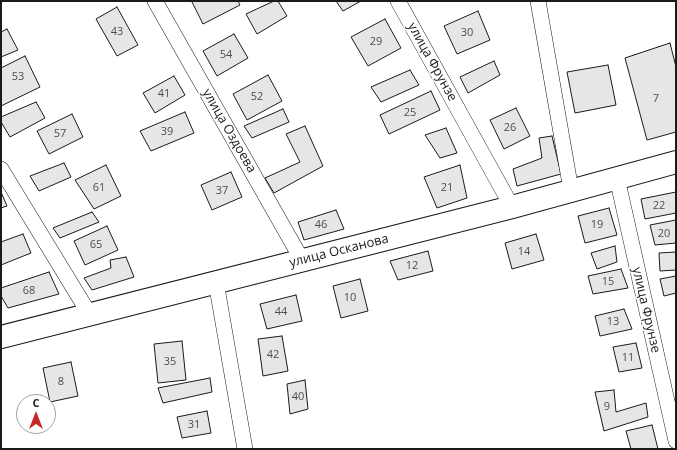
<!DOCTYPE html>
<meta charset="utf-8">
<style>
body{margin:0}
#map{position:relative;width:677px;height:450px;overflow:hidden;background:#fff;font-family:"Open Sans",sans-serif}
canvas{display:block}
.frame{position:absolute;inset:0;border:2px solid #1a1a1a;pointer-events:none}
.north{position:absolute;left:16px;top:394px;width:40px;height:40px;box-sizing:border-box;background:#fff;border:1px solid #a3a3a3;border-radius:50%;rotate:0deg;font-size:11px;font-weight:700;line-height:16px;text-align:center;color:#1a1a1a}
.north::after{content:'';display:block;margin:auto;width:14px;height:18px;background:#c62828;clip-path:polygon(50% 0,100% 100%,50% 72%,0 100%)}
</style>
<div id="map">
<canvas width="677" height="450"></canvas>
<div class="frame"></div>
<div class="north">С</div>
</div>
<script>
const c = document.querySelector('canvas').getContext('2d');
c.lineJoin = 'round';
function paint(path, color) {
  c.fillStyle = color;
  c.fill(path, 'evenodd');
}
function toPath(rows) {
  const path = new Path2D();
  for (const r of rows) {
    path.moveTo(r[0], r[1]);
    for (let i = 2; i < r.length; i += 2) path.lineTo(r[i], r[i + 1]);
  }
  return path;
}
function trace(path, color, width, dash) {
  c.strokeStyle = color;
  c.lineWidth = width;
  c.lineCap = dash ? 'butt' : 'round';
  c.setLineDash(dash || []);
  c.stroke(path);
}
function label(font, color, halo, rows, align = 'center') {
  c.font = font + ' "Open Sans",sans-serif';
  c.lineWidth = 3;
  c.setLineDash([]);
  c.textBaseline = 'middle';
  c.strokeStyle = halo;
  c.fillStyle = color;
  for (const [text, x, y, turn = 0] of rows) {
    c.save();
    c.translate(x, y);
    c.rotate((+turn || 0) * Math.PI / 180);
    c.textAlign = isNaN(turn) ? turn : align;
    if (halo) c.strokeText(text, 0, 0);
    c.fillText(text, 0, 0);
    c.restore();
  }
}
const building = toPath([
 [194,1,238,1,240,5,203,24,192,2,194,1],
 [274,1,278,1,287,16,257,34,246,14,274,1],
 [336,1,361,1,343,11,336,1],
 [117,7,138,45,117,56,96,19,117,7],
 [478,11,490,40,457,54,444,26,478,11],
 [385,19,401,48,368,66,351,37,385,19],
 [7,29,18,50,1,57,1,32,7,29],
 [234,34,248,58,217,76,203,51,234,34],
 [670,43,676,67,676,132,647,140,625,58,670,43],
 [25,56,40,87,1,106,1,68,25,56],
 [494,61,500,75,468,93,460,77,494,61],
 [608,65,616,105,575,113,567,72,608,65],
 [410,70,419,85,381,102,371,87,410,70],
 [268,75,282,101,247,120,233,94,268,75],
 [174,76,185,95,155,113,143,93,174,76],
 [431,91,440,110,389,134,380,115,431,91],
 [36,102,45,118,10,137,1,122,1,117,36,102],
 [516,108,530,136,504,149,490,120,516,108],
 [283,109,289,122,252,138,244,126,283,109],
 [185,112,194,133,151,151,140,131,185,112],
 [72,114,83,137,49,154,37,131,72,114],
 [305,126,323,166,274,193,265,178,300,162,286,134,305,126],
 [446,128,457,153,440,158,425,135,446,128],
 [552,136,561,174,517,186,513,169,542,158,539,138,552,136],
 [64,163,71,177,39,191,30,176,64,163],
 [106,165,121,196,94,209,75,180,106,165],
 [460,165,467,198,437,208,424,177,460,165],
 [231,172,242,197,212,210,201,185,231,172],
 [1,192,7,206,1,208,1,192],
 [676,192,676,213,645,219,641,199,676,192],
 [609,208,617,235,585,243,578,216,609,208],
 [336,210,344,229,304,240,298,222,336,210],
 [92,212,99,222,60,238,53,228,92,212],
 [676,220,676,243,655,245,650,225,676,220],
 [107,226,118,250,85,265,74,241,107,226],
 [23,234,31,253,1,265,1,242,23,234],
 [536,234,544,260,512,269,505,243,536,234],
 [615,246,617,262,597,269,591,253,615,246],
 [428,251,433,271,398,280,390,261,428,251],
 [676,252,676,270,660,271,659,253,676,252],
 [126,257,134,277,92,290,84,278,111,268,110,260,126,257],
 [621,269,628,288,593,294,588,276,621,269],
 [49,272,59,294,8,308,1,296,1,288,49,272],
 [676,276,676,293,664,296,660,279,676,276],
 [360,279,368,311,341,318,333,286,360,279],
 [296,295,302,321,267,329,260,304,296,295],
 [624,309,632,329,600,336,595,316,624,309],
 [282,336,288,371,263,376,258,339,282,336],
 [182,341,186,380,158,383,154,344,182,341],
 [636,343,642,368,619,372,613,347,636,343],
 [71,362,78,396,50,402,43,368,71,362],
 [210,378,212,392,163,403,158,388,210,378],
 [305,380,308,409,290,414,287,384,305,380],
 [614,390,616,412,646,403,648,417,604,431,595,392,614,390],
 [207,411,211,433,182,438,177,417,207,411],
 [652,425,658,449,631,449,626,431,652,425]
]);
paint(building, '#e6e6e6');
trace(building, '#1a1a1a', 1);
const minor = toPath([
 [155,1,302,260],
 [398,1,512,207],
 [538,1,571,190],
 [1,169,90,315],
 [617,178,676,441],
 [216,282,245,449]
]);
const secondary = toPath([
 [1,337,512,207,676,162]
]);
trace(minor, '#1a1a1a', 16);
trace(secondary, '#1a1a1a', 24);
trace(minor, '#fff', 15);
trace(secondary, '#fff', 22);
label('11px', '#4d4d4d', null, [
 ["43",117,32],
 ["30",467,33],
 ["29",376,42],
 ["54",226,55],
 ["53",18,77],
 ["41",164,94],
 ["52",257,97],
 ["7",656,99],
 ["25",410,113],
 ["26",510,128],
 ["39",167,132],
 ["57",60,134],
 ["61",99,188],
 ["21",447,188],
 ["37",222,191],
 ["22",659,206],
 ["46",321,225],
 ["19",597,225],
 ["20",664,234],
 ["65",96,245],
 ["14",524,252],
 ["12",412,266],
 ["15",608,282],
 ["68",29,291],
 ["10",350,298],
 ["44",281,312],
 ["13",613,322],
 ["42",273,355],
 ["11",628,358],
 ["35",170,362],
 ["8",61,382],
 ["40",298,397],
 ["9",607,407],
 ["31",194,425]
]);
label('13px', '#1a1a1a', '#fff', [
 ["улица Фрунзе",432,62,61],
 ["улица Оздоева",229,131,60],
 ["улица Осканова",339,251,-14],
 ["улица Фрунзе",646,310,77]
]);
</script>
